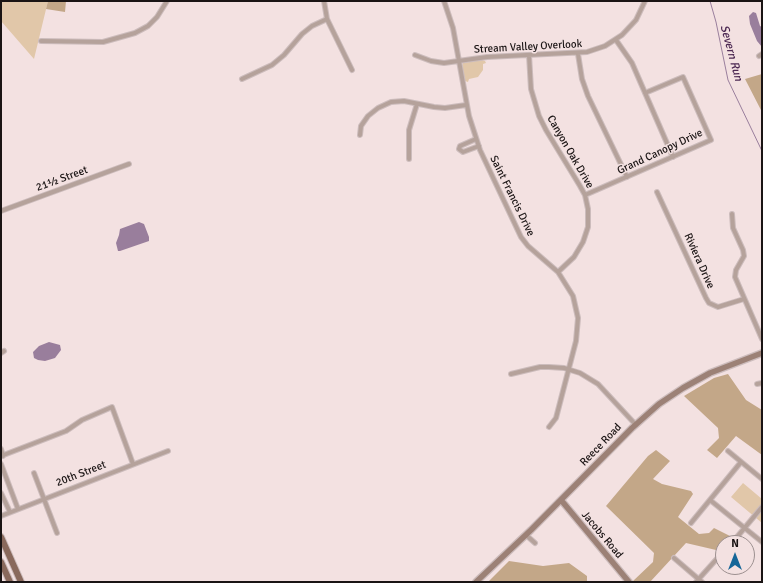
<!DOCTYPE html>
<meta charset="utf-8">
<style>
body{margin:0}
#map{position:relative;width:763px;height:583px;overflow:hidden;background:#f3e1e1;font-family:Signika,sans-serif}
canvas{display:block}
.frame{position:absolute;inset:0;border:2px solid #1a1414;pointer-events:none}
.north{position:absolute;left:715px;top:535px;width:40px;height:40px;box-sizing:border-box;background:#f3e1e1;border:1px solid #9c8f8f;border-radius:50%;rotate:0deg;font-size:11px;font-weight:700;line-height:16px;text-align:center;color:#1a1414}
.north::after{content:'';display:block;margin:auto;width:14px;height:18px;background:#156698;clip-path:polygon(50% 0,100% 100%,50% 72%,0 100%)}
</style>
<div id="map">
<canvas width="763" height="583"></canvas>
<div class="frame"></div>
<div class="north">N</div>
</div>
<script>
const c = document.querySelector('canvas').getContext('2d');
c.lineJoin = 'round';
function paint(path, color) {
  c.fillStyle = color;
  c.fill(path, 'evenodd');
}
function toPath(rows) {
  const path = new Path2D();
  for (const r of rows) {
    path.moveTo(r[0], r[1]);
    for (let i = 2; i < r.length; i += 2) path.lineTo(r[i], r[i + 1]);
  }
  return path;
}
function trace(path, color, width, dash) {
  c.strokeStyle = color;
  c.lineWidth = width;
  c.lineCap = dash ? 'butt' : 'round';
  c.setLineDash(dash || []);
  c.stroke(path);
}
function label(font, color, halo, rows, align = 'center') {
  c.font = font + ' Signika,sans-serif';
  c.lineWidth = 3;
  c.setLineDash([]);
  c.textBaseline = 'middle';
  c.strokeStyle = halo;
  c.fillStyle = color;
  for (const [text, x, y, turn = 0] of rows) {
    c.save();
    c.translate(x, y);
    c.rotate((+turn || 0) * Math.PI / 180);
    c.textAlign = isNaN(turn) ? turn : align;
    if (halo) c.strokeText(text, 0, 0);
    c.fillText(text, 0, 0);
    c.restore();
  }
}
paint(toPath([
 [1,1,48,1,34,59,1,21],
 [482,60,485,61,486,63,483,64,483,70,478,77,469,79,468,82,465,81,462,66,463,63],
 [743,483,762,499,762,523,731,497]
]), '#e1c7a9');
paint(toPath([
 [48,1,66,1,65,12,46,9],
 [762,74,762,112,745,79],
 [728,374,746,400,762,410,762,455,736,436,717,458,707,450,719,438,718,428,684,396,714,378],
 [656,450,670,461,653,479,662,484,691,491,693,494,678,517,699,534,709,533,714,528,730,536,716,550,686,543,650,582,634,582,633,581,653,562,654,553,606,506,648,456],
 [509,561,543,566,569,563,587,576,587,582,488,582]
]), '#c3a788');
paint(toPath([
 [753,12,756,13,760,26,762,27,762,47,757,41,750,24,749,16],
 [139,222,144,224,149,237,149,241,120,251,118,251,116,243,119,235,120,229],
 [49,342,60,345,61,350,55,358,45,361,38,360,34,358,33,352,39,346]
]), '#997e9c');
trace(toPath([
 [710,1,716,22,728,80,762,151]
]), '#997e9c', 1);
const street = toPath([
 [324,1,327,19,352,70],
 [444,1,453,28,469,116,480,150,521,237,528,246,558,272,573,296,578,318,576,341,556,418,549,427],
 [616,40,632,63,673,157],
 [41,41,103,42,135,33,148,26,157,17,167,1],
 [578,54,582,79,588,96,627,177],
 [415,55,431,61,444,63,487,57,587,52,605,46,622,35,636,20,645,1],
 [529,55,531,89,539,116,546,130,580,186,585,195,588,209,588,227,583,242,574,257,558,272],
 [759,56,762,54],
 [242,79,272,65,284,55,302,34,312,26,327,19],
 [360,135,361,126,368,116,378,108,391,102,404,101,434,107,445,108,466,105],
 [476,139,460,146,459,149,463,152,479,146],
 [409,159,409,130,417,104],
 [657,192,706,298,709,303,718,307,744,299],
 [585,195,711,140,683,77,645,93],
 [1,211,129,164],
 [732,214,733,228,743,250,744,256,736,270,735,277,762,339],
 [1,353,4,351],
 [511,374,540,367,549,367,564,368,580,373,598,384,636,425],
 [757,384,762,383],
 [1,449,3,456],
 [728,451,762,479],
 [1,456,66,431,82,420,112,407,133,464],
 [1,464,18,509],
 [34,473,57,533],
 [1,493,10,512],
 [710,500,762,542],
 [1,516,168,451],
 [691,523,741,462],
 [526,535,535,543],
 [732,543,762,507],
 [674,558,702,582],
 [696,582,723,552]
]);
const secondary = toPath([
 [561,500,629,582],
 [476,582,531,530,632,428,659,404,683,388,710,373,762,353]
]);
const primary = toPath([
 [1,537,21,582],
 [1,562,10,582]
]);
trace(street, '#ccbcbc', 6);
trace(secondary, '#ccbcbc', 8);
trace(primary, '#ccbcbc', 8);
trace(street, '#b5a29b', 4);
trace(secondary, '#9c8176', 5.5);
trace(primary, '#89695c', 6);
label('11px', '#1a1414', '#f3e1e1', [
 ["Stream Valley Overlook",528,47,-3],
 ["Canyon Oak Drive",570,152,60],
 ["Grand Canopy Drive",660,152,-25],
 ["21½ Street",62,179,-20],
 ["Saint Francis Drive",512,196,64],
 ["Riviera Drive",699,261,66],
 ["Reece Road",601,445,-46],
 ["20th Street",81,474,-21],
 ["Jacobs Road",602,535,50]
]);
label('italic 12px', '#4c2852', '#f3e1e1', [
 ["Severn Run",731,53,75]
]);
</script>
